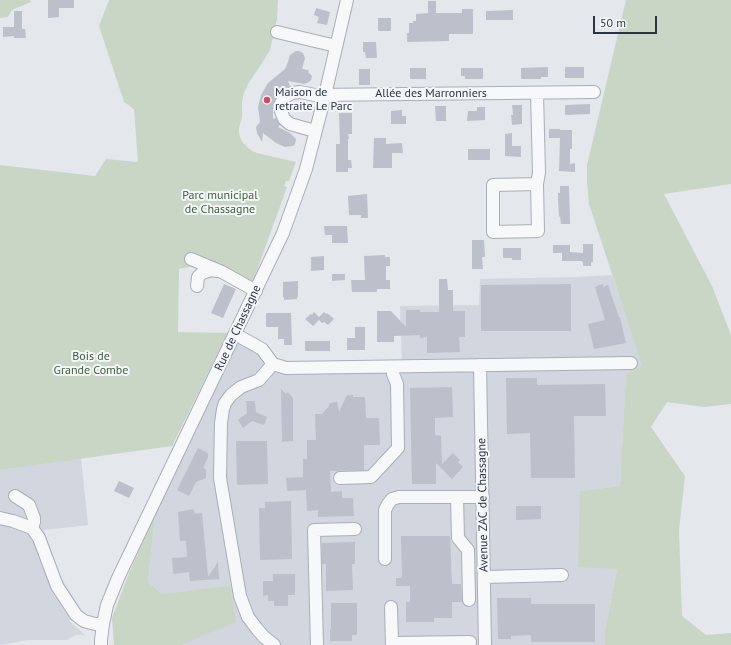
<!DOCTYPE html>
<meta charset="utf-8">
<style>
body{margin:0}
#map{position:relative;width:731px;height:645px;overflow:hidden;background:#e4e7ec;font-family:"PT Sans",sans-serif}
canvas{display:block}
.scale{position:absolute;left:593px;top:16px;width:64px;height:18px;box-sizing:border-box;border:2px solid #2b3445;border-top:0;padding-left:5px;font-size:12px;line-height:14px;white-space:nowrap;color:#2b3445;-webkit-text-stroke:3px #f4f6f9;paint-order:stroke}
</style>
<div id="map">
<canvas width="731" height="645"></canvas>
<div class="scale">50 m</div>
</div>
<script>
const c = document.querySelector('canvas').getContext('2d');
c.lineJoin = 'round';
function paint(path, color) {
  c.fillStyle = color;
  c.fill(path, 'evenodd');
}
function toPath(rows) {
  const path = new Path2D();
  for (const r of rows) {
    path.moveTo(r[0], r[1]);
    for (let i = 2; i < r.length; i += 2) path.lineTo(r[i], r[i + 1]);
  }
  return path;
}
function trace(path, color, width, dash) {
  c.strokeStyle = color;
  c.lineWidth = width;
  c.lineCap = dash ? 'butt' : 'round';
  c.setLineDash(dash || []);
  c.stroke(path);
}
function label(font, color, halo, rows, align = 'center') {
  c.font = font + ' "PT Sans",sans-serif';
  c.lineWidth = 4;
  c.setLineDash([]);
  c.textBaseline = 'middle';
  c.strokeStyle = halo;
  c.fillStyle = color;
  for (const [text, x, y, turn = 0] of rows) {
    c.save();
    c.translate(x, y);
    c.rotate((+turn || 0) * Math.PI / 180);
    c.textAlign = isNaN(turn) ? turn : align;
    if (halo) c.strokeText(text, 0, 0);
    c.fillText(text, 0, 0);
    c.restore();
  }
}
paint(toPath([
 [612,275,643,365,626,374,620,486,580,491,617,569,605,630,605,645,183,645,230,587,162,594,148,582,155,515,241,332,280,365,402,362,400,306,479,305,480,279,575,277],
 [81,458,88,525,44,530,61,578,81,609,69,621,85,635,76,635,67,640,28,640,0,645,0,470]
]), '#d2d6de');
paint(toPath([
 [0,0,30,0,31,2,12,10,8,17,0,18],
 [109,0,278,0,277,19,270,50,262,63,248,84,244,93,242,102,242,117,239,128,239,133,240,137,243,143,252,151,257,153,296,162,289,181,286,181,284,186,287,187,253,281,250,283,193,266,179,269,178,332,228,333,172,446,0,470,0,165,95,176,106,159,138,162,134,109,124,102,99,26],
 [626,0,731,0,731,184,664,194,712,286,731,335,731,404,704,407,667,402,651,427,685,476,679,530,682,616,706,635,731,633,731,645,605,645,605,630,617,569,578,567,580,491,620,486,626,374,642,365,589,204,587,182,587,165],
 [155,515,148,582,162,594,230,586,236,622,183,644,183,645,114,645,112,618,129,573]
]), '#c9d6c5');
paint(toPath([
 [48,0,74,0,74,8,59,8,59,17,48,18],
 [428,1,436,1,436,13,462,13,462,9,473,9,473,34,449,34,449,41,407,42,407,33,409,33,409,23,413,23,413,21,416,21,416,14,428,13],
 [316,8,330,12,327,25,317,23,319,17,314,15],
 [513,10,513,20,486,20,486,11],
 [14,11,22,11,22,29,25,29,26,38,14,38,14,36,3,37,3,27,14,27],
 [378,18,391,18,391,31,378,31],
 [363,42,376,42,377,58,366,58,365,52,363,52],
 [296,51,299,51,303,53,305,58,302,69,309,70,308,72,312,76,311,80,309,82,304,84,288,81,290,86,282,90,281,88,275,99,273,108,273,119,276,118,280,125,278,127,290,133,296,139,295,144,293,146,285,147,276,143,263,133,262,142,257,133,256,127,260,122,258,107,261,95,268,83,285,69,288,62,290,55],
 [548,67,548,77,541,77,541,79,521,79,521,68],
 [565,67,584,67,584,78,565,78],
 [410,68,426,68,426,79,410,79],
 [461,68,483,68,483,79,465,79,465,76,461,76],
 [359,69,370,69,370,85,359,85],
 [590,104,590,114,565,115,565,105],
 [512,105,522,105,522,124,512,125,511,115,513,115],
 [435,106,446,106,446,121,436,121],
 [477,107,485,107,485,120,467,121,468,111,477,111],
 [402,110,402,116,406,116,406,124,391,124,391,111],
 [339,113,352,113,352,134,348,134,349,139,348,139,348,160,351,160,352,168,348,168,348,172,336,172,336,144,340,144],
 [549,129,560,129,560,130,572,130,572,149,570,149,570,164,575,163,575,172,559,171,560,138,549,138],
 [512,133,512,146,521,146,521,157,505,156,505,134],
 [374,138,386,138,386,144,402,143,403,153,392,153,392,168,373,168],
 [468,149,490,149,490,160,468,160],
 [560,186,569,186,570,224,561,224,560,216,559,217,558,198,558,193,560,193],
 [367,194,368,218,361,218,361,215,349,215,348,196],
 [324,226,347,226,348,243,332,243,332,235,325,235],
 [472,240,484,240,485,257,482,257,483,269,472,269],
 [583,244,593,244,593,262,591,262,591,266,583,266,583,262,582,262,582,261,562,261,562,253,553,253,553,245,570,245,570,252,583,253],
 [503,248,521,248,521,260,512,260,512,258,503,258],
 [385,255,385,257,390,257,390,266,386,266,386,280,390,280,390,289,377,289,377,292,352,292,351,280,365,280,364,256],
 [324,256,324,270,311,271,311,257],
 [332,274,345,274,345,280,332,281],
 [439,279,447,279,448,290,453,290,453,311,465,311,465,337,459,337,460,352,427,353,427,337,420,338,420,335,394,336,394,342,377,342,377,311,391,311,406,327,406,310,420,310,420,312,439,312],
 [298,281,298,297,297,297,297,299,284,300,284,297,283,297,283,282],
 [224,284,236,289,223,318,211,313],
 [571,284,571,331,481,331,481,285],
 [603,284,603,287,608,285,619,317,620,317,626,343,594,349,588,324,605,320,595,287],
 [314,312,319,317,324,312,326,314,327,313,334,319,328,325,324,322,322,323,319,320,313,326,305,319,311,314,312,315],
 [266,313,291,313,292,345,284,345,284,339,278,339,278,327,266,327],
 [355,327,365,327,365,350,347,350,347,338,355,338],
 [305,341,330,341,330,351,305,351],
 [506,378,537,378,537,385,605,384,606,416,574,416,575,478,531,478,530,433,507,434],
 [452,387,453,417,435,418,435,435,441,436,442,464,453,453,460,460,458,462,463,467,452,479,436,463,436,484,412,484,410,388],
 [281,389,286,394,288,392,293,398,293,441,282,442],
 [347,395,353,395,353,397,365,397,366,418,379,418,380,445,364,445,364,470,330,471,331,492,342,491,342,498,353,498,354,516,318,517,318,510,307,511,306,490,287,491,286,478,303,477,303,459,307,459,307,440,316,440,315,414,322,414,329,406,330,403,337,402,339,412],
 [246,401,255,401,256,412,267,417,264,425,252,421,243,428,238,420,247,413],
 [236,441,267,441,268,484,237,485],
 [198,448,208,453,208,457,203,468,206,469,206,478,196,482,189,496,177,490],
 [119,481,134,488,129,498,114,491],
 [291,501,292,559,260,560,259,508,265,508,265,502],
 [516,506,541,506,541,519,516,520],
 [193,509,195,514,202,513,208,577,218,562,219,579,190,581,189,572,173,574,172,558,187,557,186,541,180,541,178,512],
 [401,536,450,536,452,584,461,584,462,602,452,602,452,618,434,618,434,622,406,622,406,602,410,602,410,586,396,586,396,578,402,578],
 [355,542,355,564,352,564,353,590,326,591,326,564,322,564,322,543],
 [273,574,295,574,295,595,288,595,288,606,274,606,274,601,268,601,268,595,263,596,263,581,273,581],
 [497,598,531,598,531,604,595,604,595,642,531,642,531,635,511,636,511,639,498,639],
 [331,603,357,603,357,635,352,635,352,641,330,641,330,629,331,629]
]), '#bbc0ca');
const minor = toPath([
 [277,32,336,46],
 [315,131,290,124,284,119,281,111,281,103,285,97,292,93,300,92,315,95,594,92],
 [537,184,493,185,493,232,538,231,537,184,539,173,537,93],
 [191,259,222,272,256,291],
 [197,286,198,277,202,273,211,270,217,271],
 [235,334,262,349,273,364,286,368,631,363],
 [273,364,259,380,241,387,231,395,225,403,223,409,221,423,220,478,240,596,248,617,257,629,264,637,274,645],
 [480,365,485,645],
 [340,478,371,477,398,448,397,384,393,374,393,367],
 [15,496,29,505,34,518,34,522,32,528],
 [457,497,458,538,468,550,469,600],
 [0,518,13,521,32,528,39,538,57,586,76,615,84,621,95,624,103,624],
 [385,559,385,510,388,504,392,499,399,497,483,497],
 [484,577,562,575],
 [391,607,392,643,470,642],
 [101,645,101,640,103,624,107,605,118,578,283,233,306,169,325,95,347,0],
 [317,645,314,530,355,529]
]);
trace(minor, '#a9aeb7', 14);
trace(minor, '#f7f8fa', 12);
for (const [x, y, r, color] of [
 [267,100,4,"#d1495b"]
]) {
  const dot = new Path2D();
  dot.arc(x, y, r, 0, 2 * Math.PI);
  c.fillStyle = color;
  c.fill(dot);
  trace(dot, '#f4f6f9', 1.5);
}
label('12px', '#2b3445', '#f4f6f9', [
 ["Maison de",275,93],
 ["retraite Le Parc",275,107]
], 'left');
label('12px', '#2b3445', '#f4f6f9', [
 ["Allée des Marronniers",431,94],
 ["Rue de Chassagne",238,328,-65],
 ["Avenue ZAC de Chassagne",483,505,-91]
]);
label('12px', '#3f6138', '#f4f6f9', [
 ["Parc municipal",220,196],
 ["de Chassagne",220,210],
 ["Bois de",91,357],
 ["Grande Combe",91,371]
]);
</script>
